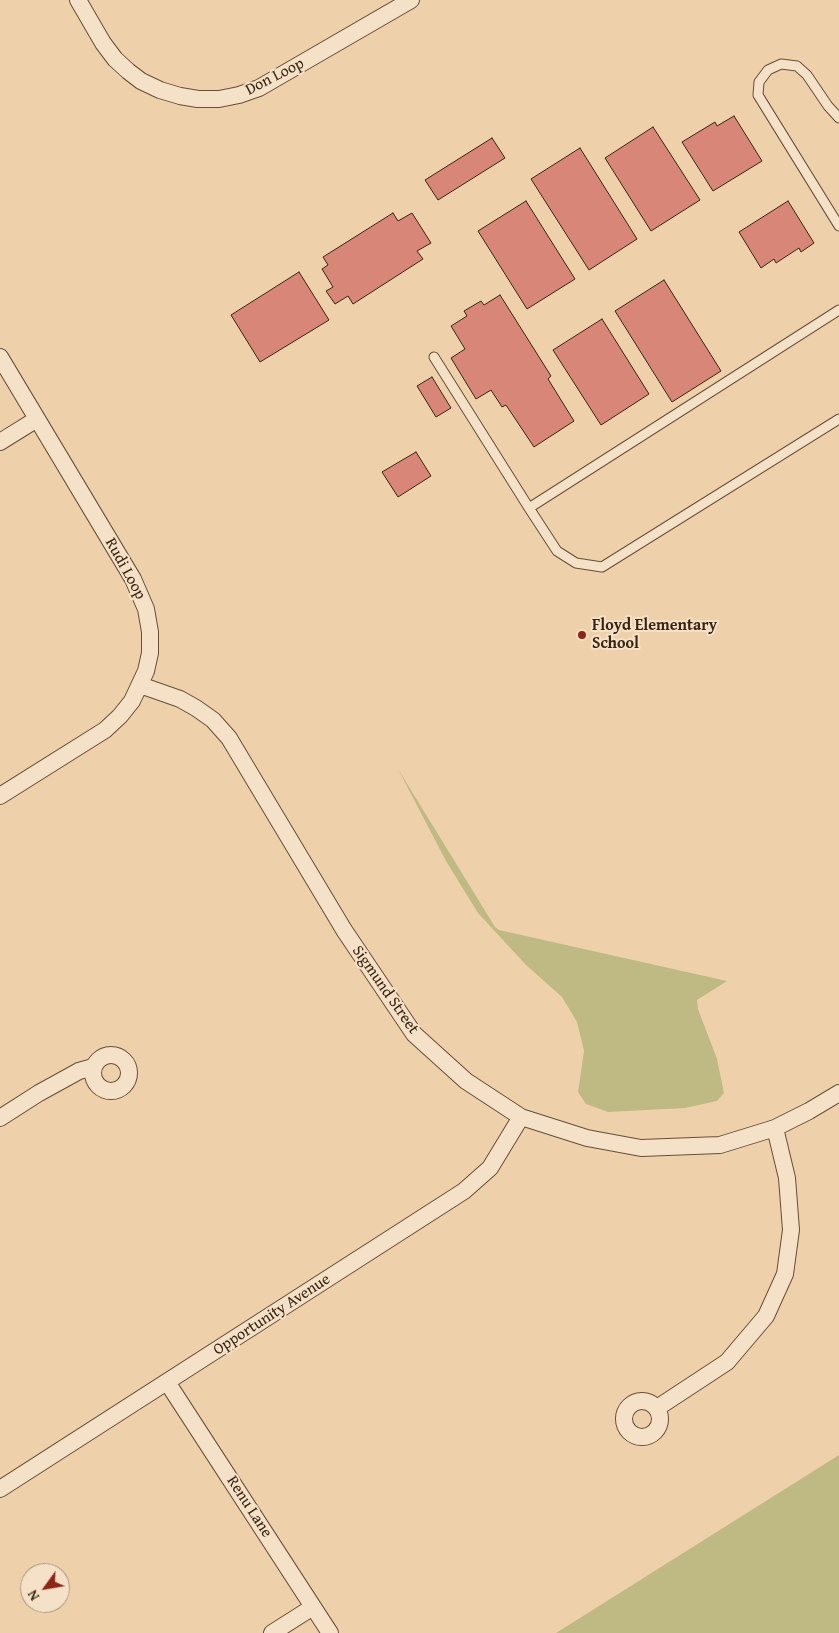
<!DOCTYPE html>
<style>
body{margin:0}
#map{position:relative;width:839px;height:1633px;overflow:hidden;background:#eed1aa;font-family:"Gentium Book Plus",serif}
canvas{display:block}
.north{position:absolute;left:20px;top:1563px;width:50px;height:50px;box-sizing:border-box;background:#f4e1c8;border:1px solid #aa957f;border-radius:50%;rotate:238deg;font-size:14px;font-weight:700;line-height:20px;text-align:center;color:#3a2411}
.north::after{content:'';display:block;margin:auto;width:18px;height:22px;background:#8f2418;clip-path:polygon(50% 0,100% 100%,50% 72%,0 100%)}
</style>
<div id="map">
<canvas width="839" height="1633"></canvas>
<div class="north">N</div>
</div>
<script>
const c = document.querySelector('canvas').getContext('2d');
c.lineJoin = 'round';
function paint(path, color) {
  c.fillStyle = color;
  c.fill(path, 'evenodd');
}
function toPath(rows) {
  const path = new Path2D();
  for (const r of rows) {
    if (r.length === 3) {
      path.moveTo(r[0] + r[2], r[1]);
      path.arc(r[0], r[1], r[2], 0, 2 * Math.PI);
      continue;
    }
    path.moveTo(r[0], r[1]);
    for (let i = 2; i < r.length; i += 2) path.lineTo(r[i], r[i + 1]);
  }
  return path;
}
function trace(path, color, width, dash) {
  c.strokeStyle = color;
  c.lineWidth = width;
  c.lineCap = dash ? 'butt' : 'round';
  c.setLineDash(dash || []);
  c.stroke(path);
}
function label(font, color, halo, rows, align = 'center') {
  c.font = font + ' "Gentium Book Plus",serif';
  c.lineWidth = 4;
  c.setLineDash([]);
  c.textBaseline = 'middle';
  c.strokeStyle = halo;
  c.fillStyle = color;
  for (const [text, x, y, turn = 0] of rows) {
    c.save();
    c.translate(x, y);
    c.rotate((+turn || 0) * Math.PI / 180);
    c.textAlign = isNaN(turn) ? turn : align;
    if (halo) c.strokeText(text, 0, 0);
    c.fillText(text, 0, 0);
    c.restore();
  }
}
paint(toPath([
 [398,769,495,927,499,930,727,981,697,1000,698,1009,717,1059,724,1093,717,1101,685,1108,608,1112,586,1104,578,1092,584,1051,577,1022,562,997,526,965,478,913,446,861],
 [839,1455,839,1633,556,1633]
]), '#bfba84');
const building = toPath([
 [734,116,762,161,713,191,682,142,715,122,717,126,734,116],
 [653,127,700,200,651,231,605,158,653,127],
 [492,138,505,158,438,200,425,180,492,138],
 [580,148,637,239,589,270,531,179,580,148],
 [526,201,575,279,527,309,478,231,526,201],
 [788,201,814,243,801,252,799,248,776,263,774,259,761,268,739,232,788,201],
 [393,213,398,221,412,213,431,243,417,251,423,259,353,304,348,296,335,304,326,291,333,287,322,269,328,265,323,257,393,213],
 [299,272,329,320,260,362,231,315,299,272],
 [664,280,721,371,672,402,615,311,664,280],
 [500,295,551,376,548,379,574,421,534,447,506,405,502,407,491,390,476,399,451,358,465,349,451,326,467,316,464,311,481,301,484,305,500,295],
 [602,319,649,394,601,425,553,350,602,319],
 [432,377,451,408,436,417,417,386,432,377],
 [416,452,431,476,398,497,382,472,416,452]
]);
paint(building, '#d78677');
trace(building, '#3a2411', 1);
const service = toPath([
 [839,118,828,106,807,75,797,66,781,64,768,70,759,82,758,95,839,226],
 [434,357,529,508,557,551,576,563,602,567,839,419],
 [529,508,839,310]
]);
const minor = toPath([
 [78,0,103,43,115,59,128,71,141,81,160,90,180,96,198,99,219,99,239,95,259,88,411,0],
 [0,357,133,579,146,609,150,632,150,653,146,671,132,701,120,716,105,730,0,796],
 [0,442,37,419],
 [140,685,180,699,196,708,213,720,229,738,344,930,414,1034,466,1081,521,1117,587,1138,641,1148,720,1145,775,1128,809,1111,839,1093],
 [111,1073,18],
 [0,1118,39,1093,79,1071,93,1067],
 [167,1382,330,1633],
 [642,1419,18],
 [657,1408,727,1362,766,1316,785,1274,791,1230,787,1178,775,1128],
 [0,1489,464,1191,490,1168,521,1117],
 [272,1633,313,1607]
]);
trace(service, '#674f37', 11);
trace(minor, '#674f37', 18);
trace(service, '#f4e1c8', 9);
trace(minor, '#f4e1c8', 16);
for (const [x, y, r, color] of [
 [582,635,5,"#8f2418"]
]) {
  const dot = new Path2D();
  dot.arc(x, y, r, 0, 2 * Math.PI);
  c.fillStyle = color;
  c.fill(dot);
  trace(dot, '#f4e1c8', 2);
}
label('16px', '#3a2411', '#f4e1c8', [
 ["Don Loop",275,77,-27],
 ["Rudi Loop",125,569,61],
 ["Sigmund Street",385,990,55],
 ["Opportunity Avenue",272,1315,-33],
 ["Renu Lane",249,1507,57]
]);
label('bold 16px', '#3a2411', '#f4e1c8', [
 ["Floyd Elementary",592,626],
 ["School",592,644]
], 'left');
</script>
